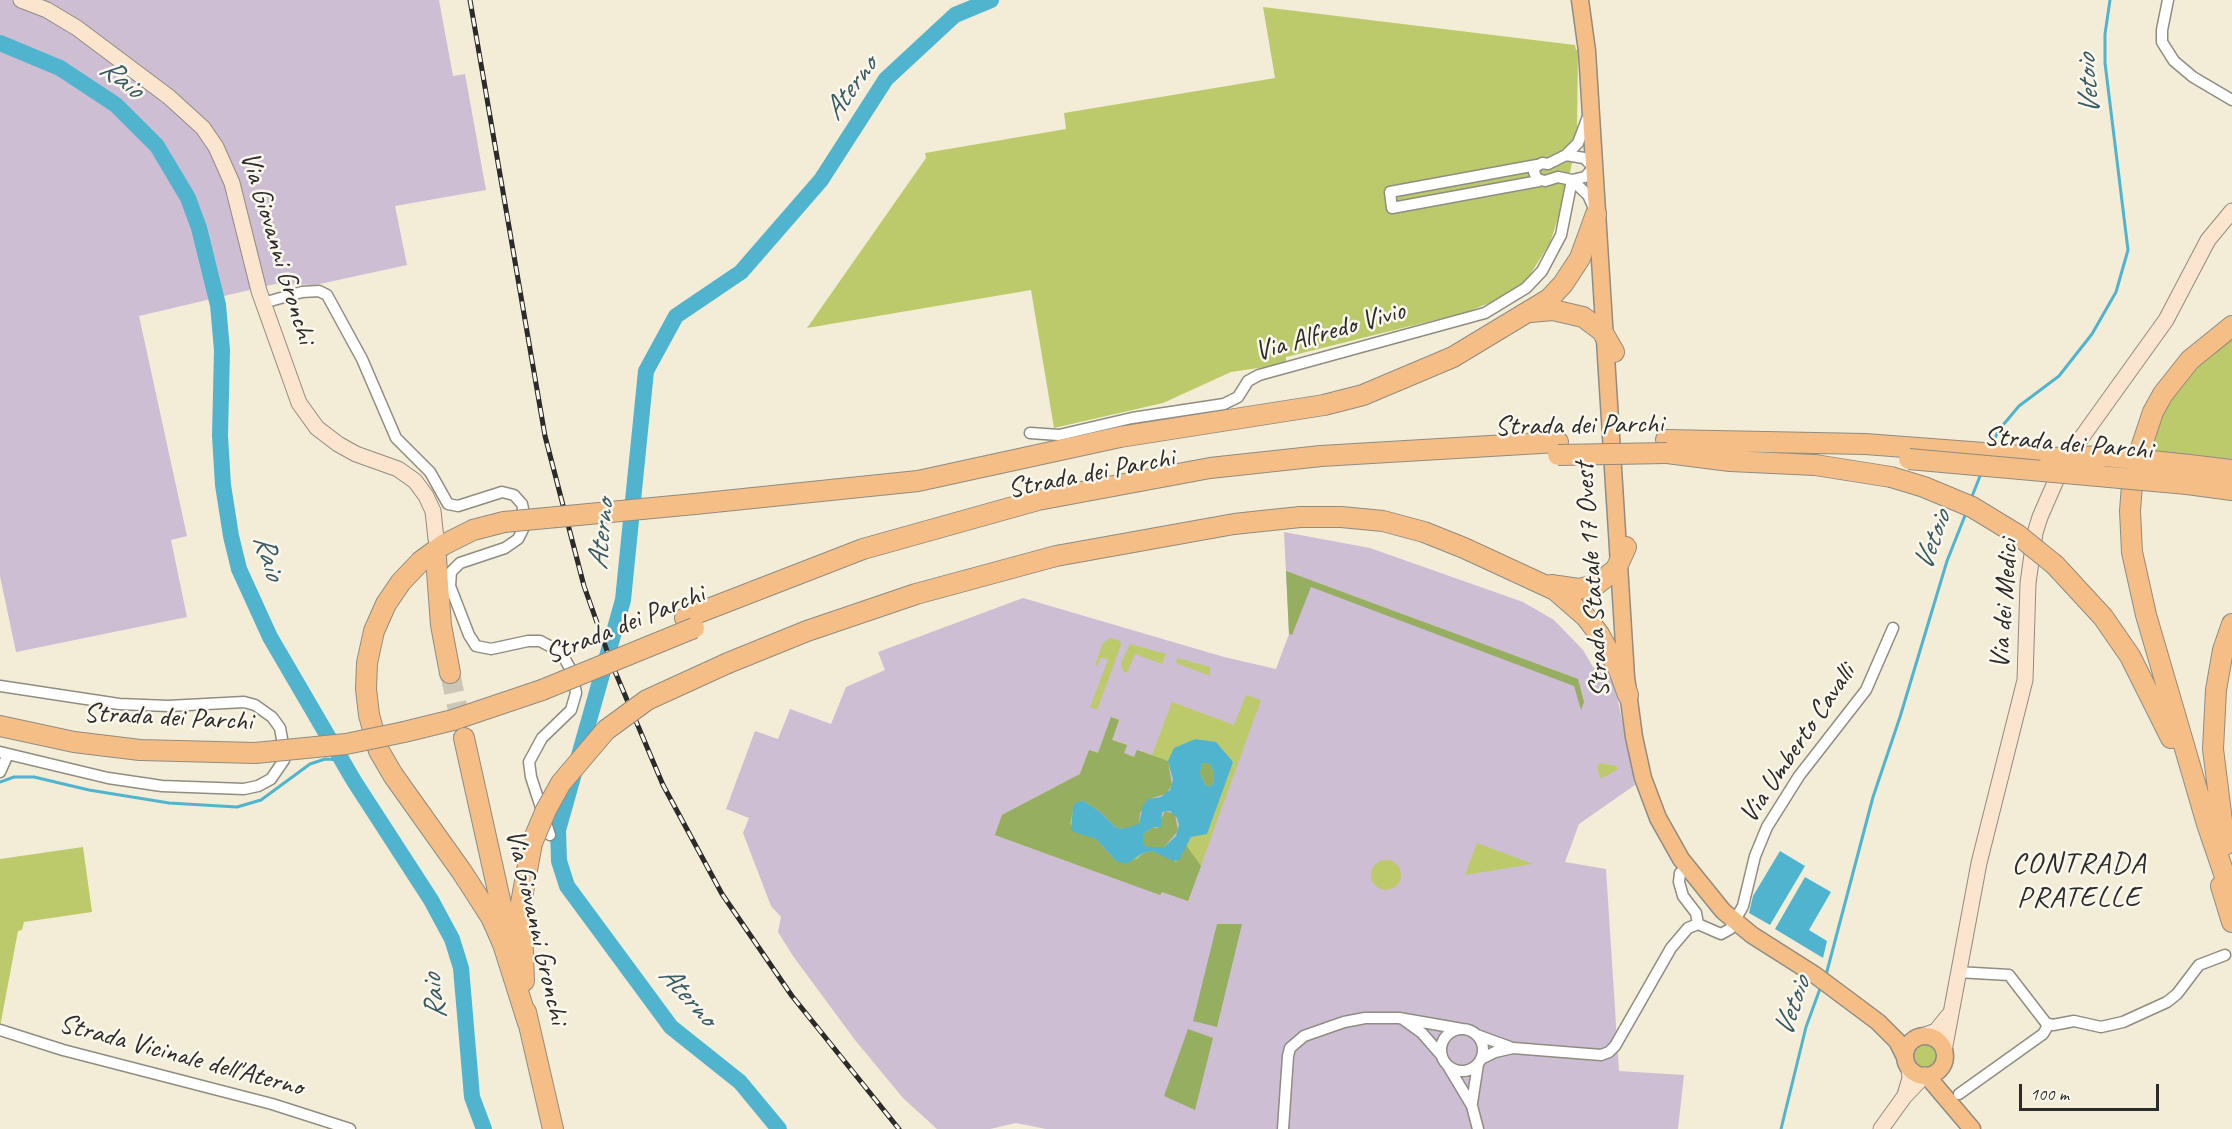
<!DOCTYPE html>
<style>
body{margin:0}
#map{position:relative;width:2232px;height:1129px;overflow:hidden;background:#f3edd7;font-family:Caveat,sans-serif}
canvas{display:block}
.scale{position:absolute;left:2019px;top:1084px;width:140px;height:27px;box-sizing:border-box;border:3px solid #2b2b2b;border-top:0;padding-left:8px;font-size:18px;line-height:21px;white-space:nowrap;color:#2b2b2b;-webkit-text-stroke:4px #fbf7ec;paint-order:stroke}
</style>
<div id="map">
<canvas width="2232" height="1129"></canvas>
<div class="scale">100 m</div>
</div>
<script>
const c = document.querySelector('canvas').getContext('2d');
c.lineJoin = 'round';
function paint(path, color) {
  c.fillStyle = color;
  c.fill(path, 'evenodd');
}
function toPath(rows) {
  const path = new Path2D();
  for (const r of rows) {
    if (r.length === 3) {
      path.moveTo(r[0] + r[2], r[1]);
      path.arc(r[0], r[1], r[2], 0, 2 * Math.PI);
      continue;
    }
    path.moveTo(r[0], r[1]);
    for (let i = 2; i < r.length; i += 2) path.lineTo(r[i], r[i + 1]);
  }
  return path;
}
function trace(path, color, width, dash) {
  c.strokeStyle = color;
  c.lineWidth = width;
  c.lineCap = dash ? 'butt' : 'round';
  c.setLineDash(dash || []);
  c.stroke(path);
}
function label(font, color, halo, rows, align = 'center') {
  c.font = font + ' Caveat,sans-serif';
  c.lineWidth = 5;
  c.setLineDash([]);
  c.textBaseline = 'middle';
  c.strokeStyle = halo;
  c.fillStyle = color;
  for (const [text, x, y, turn = 0] of rows) {
    c.save();
    c.translate(x, y);
    c.rotate((+turn || 0) * Math.PI / 180);
    c.textAlign = isNaN(turn) ? turn : align;
    if (halo) c.strokeText(text, 0, 0);
    c.fillText(text, 0, 0);
    c.restore();
  }
}
paint(toPath([
 [0,0,439,0,453,76,465,74,486,190,395,206,407,265,315,285,275,284,139,316,187,536,171,540,187,617,16,652,0,576],
 [1284,532,1370,548,1523,602,1554,620,1583,650,1593,667,1612,671,1635,785,1579,824,1565,862,1606,869,1619,1071,1684,1075,1678,1129,1046,1129,1016,1123,990,1129,937,1129,903,1098,855,1040,793,956,778,932,781,917,771,906,743,833,749,818,726,809,755,731,778,739,790,709,831,724,846,687,885,670,878,652,1023,598,1224,657,1276,669,1289,634]
]), '#cdbed3');
paint(toPath([
 [1263,7,1575,45,1576,50,1578,50,1577,127,1572,163,1565,196,1550,243,1526,281,1499,299,1467,312,1286,357,1286,364,1231,372,1163,403,1054,428,1031,290,807,328,926,158,925,153,1066,129,1064,113,1275,78],
 [2232,331,2232,464,2145,453,2167,397],
 [1110,638,1120,641,1121,645,1097,710,1090,707,1108,660,1101,657,1097,666,1095,665,1103,643],
 [1130,644,1166,654,1162,664,1135,654,1127,673,1123,671,1121,663],
 [1177,658,1210,667,1210,676,1176,663],
 [1246,695,1261,700,1188,901,1162,892,1160,895,995,835,1002,815,1080,774,1089,750,1098,753,1111,717,1119,720,1112,740,1127,745,1124,753,1134,757,1137,750,1152,755,1172,702,1234,725],
 [1168,764,1198,835,1191,837,1186,845,1116,861,1071,819],
 [1600,763,1616,766,1618,769,1601,779,1597,767],
 [1477,843,1533,864,1465,875],
 [83,847,92,912,24,922,22,930,18,931,0,1027,0,859],
 [1386,875,15],
 [1925,1056,11]
]), '#bdca6c');
paint(toPath([
 [1286,571,1578,679,1584,702,1581,710,1574,686,1311,587,1292,635,1289,634],
 [1111,717,1119,720,1112,740,1127,745,1124,753,1134,757,1137,750,1168,761,1172,785,1166,794,1152,798,1140,813,1139,824,1135,826,1122,829,1115,827,1099,811,1083,801,1074,806,1070,824,1096,839,1116,861,1137,859,1143,853,1152,851,1176,862,1186,845,1201,866,1188,901,1162,892,1160,895,995,835,1002,815,1080,774,1089,750,1098,753],
 [1202,763,1210,764,1213,771,1214,782,1209,787,1205,785,1200,773],
 [1165,811,1175,814,1178,831,1164,847,1147,847,1143,844,1143,834,1153,827,1157,828],
 [1217,924,1242,924,1217,1027,1193,1021],
 [1188,1029,1213,1038,1195,1110,1164,1096]
]), '#96ae60');
paint(toPath([
 [1195,739,1216,742,1233,762,1207,834,1191,837,1179,860,1173,861,1152,851,1143,853,1126,864,1116,861,1096,839,1071,831,1073,806,1077,802,1083,801,1099,811,1115,827,1122,829,1139,824,1143,805,1148,799,1161,797,1170,790,1173,780,1168,761,1174,748],
 [1202,763,1210,764,1213,771,1214,782,1209,787,1205,785,1200,773],
 [1165,811,1170,811,1177,818,1179,825,1176,836,1164,847,1147,847,1143,843,1143,834,1153,827,1161,827,1162,813],
 [1780,851,1805,866,1770,925,1749,913,1753,896],
 [1805,877,1831,892,1809,930,1827,941,1823,958,1775,929]
]), '#51b4cf');
trace(toPath([
 [1992,446,1998,431,2019,406,2059,376,2092,334,2116,292,2128,250,2105,63,2105,34,2110,0],
 [1971,499,1982,471],
 [0,782,14,777,34,777,89,790,169,803,237,807,261,800,310,764,325,759,342,760],
 [1826,975,1873,797,1900,717,1947,561,1966,513],
 [1781,1129,1806,1027,1821,986]
]), '#51b4cf', 3);
trace(toPath([
 [0,43,60,68,116,105,157,146,188,198,199,228,218,305,222,350,220,436,223,485,231,536,239,569,270,637,354,781,431,900,452,939,461,968,472,1097,484,1129],
 [779,1129,740,1082,671,1027,567,886,559,861,558,830,623,600,646,371,676,316,741,272,821,180,886,79,955,15,991,0]
]), '#51b4cf', 16);
trace(toPath([
 [450,673,464,738]
]), '#cbc6b5', 20, [20, 10]);
const street = toPath([
 [2168,0,2162,30,2162,42,2174,61,2193,77,2232,100],
 [1566,155,1584,158,1594,168],
 [1548,164,1542,163,1535,167,1534,172,1537,179,1545,181,1558,177,1572,180,1588,195,1593,206],
 [1548,164,1566,155,1578,143,1587,119],
 [1537,165,1390,192,1392,208,1539,181],
 [263,303,302,292,319,291,327,295,362,359,396,438,430,472,448,504,458,506,502,492,514,495,522,504,526,523,518,539,505,548,460,563,451,572,450,586,469,635,476,646,491,649,528,641,540,641,561,652,572,672,576,693,571,710,542,738,529,762,531,777,550,835],
 [1030,433,1059,435,1132,418,1224,404,1238,397,1248,381,1259,375,1485,313,1526,288,1542,271,1561,235,1572,180,1585,177,1594,167],
 [0,686,119,704,168,706,244,702,255,705,272,717,280,728,284,750,284,760,271,779,258,786,244,789,162,786,108,778,0,752],
 [0,772,8,754],
 [1687,868,1680,873,1679,882,1683,896,1696,913,1698,924],
 [1957,972,2009,975,2046,1023,2053,1025,2074,1021,2101,1027,2123,1022,2167,1002,2177,994,2199,965,2225,955],
 [1404,1020,1422,1033,1442,1056],
 [1462,1050,21],
 [0,1030,63,1050,272,1104,350,1129],
 [1477,1035,1510,1047],
 [1481,1059,1495,1052,1513,1048,1601,1055,1609,1052,1615,1046,1671,948,1688,928,1698,924,1721,934,1730,929,1743,906,1755,856,1767,827,1799,776,1866,690,1893,628],
 [1448,1066,1472,1106,1478,1129],
 [1959,1094,2043,1034,2049,1024],
 [1472,1103,1478,1064],
 [1283,1129,1288,1056,1290,1048,1304,1036,1344,1022,1365,1018,1399,1018,1462,1029]
]);
const secondary = toPath([
 [21,0,47,10,77,28,169,97,203,128,216,147,232,183,259,291,299,403,317,428,338,444,356,454,398,469,415,481,426,496,433,511,436,539],
 [1923,1036,1936,1031,1948,1016],
 [1944,1051,1979,863,2025,680,2028,583,2035,533,2040,517,2064,462,2166,320,2208,240,2232,211],
 [1905,1095,1910,1078,1909,1068],
 [1881,1129,1904,1097,1925,1075]
]);
const primary = toPath([
 [1580,0,1587,51,1626,677,1634,737,1643,778,1658,818,1681,859,1723,911,1752,935,1815,975,1878,1022,1897,1041,1905,1057],
 [1925,1056,20],
 [1927,1076,1972,1129]
]);
const highway = toPath([
 [1531,312,1553,310,1583,317,1602,331,1614,352],
 [2232,326,2190,360,2163,394,2153,412,2133,472,2130,511,2132,552,2146,615,2207,824,2232,897],
 [1666,440,1865,444,2050,458],
 [1667,453,1730,461,1815,465,1891,477],
 [2189,465,2232,470],
 [2187,484,2232,490],
 [695,504,918,481,1120,437,1324,405,1363,395,1453,357,1549,299,1563,284,1580,258,1596,214],
 [504,522,473,530,443,545,421,561,401,582,386,604,374,631,367,663,366,689,369,715,379,751,393,775,462,872,491,917,503,944,528,1023],
 [436,558,441,625,450,673],
 [2055,565,2103,617,2130,656,2171,738],
 [1551,585,1579,589,1596,585,1616,569,1626,547],
 [685,618,863,549,1038,500,1210,468,1321,456,1558,442],
 [728,663,807,631,916,594,1056,556,1234,524,1300,517,1341,517,1383,521,1424,532,1464,548,1555,590,1586,617,1599,634,1619,670,1628,695],
 [0,726,74,742,140,750,255,753],
 [404,732,453,720,542,690],
 [464,738,508,936],
 [2225,845,2213,749,2216,690,2223,650,2232,624],
 [2221,886,2232,922],
 [524,981,521,903,532,843],
 [526,1012,553,1129]
]);
trace(street, '#8f8c81', 13);
trace(secondary, '#8f8c81', 17);
trace(primary, '#8f8c81', 19);
trace(highway, '#8f8c81', 22);
trace(street, '#fff', 10);
trace(secondary, '#fbe5cf', 15);
trace(primary, '#f6be87', 16);
trace(highway, '#f6be87', 20);
const rail = toPath([
 [470,0,545,436,584,586,611,662,663,785,722,894,792,996,899,1129]
]);
trace(rail, '#2b2b2b', 5);
trace(rail, '#fbf7ec', 3, [9]);
const highwayBridge = toPath([
 [1558,455,1667,453],
 [2050,458,2106,456,2189,465],
 [1909,459,2187,484],
 [1891,477,1924,487,1972,507,2018,535,2055,565],
 [504,522,695,504],
 [542,690,694,628],
 [255,753,346,744,404,732],
 [532,843,546,810,561,783,606,730,647,700,728,663]
]);
trace(highwayBridge, '#8f8c81', 22, []);
trace(highwayBridge, '#f6be87', 20);
label('28px', '#2b2b2b', '#fbf7ec', [
 ["Via Giovanni Gronchi",277,248,73],
 ["Via Alfredo Vivio",1330,332,-16],
 ["Strada dei Parchi",1579,426,-1],
 ["Strada dei Parchi",2068,444,5],
 ["Strada dei Parchi",1091,474,-11],
 ["Strada Statale 17 Ovest",1593,580,-94],
 ["Via dei Medici",2005,604,-86],
 ["Strada dei Parchi",625,625,-22],
 ["Strada dei Parchi",168,718,3],
 ["Via Umberto Cavalli",1798,744,-56],
 ["Via Giovanni Gronchi",536,927,77],
 ["Strada Vicinale dell'Aterno",181,1056,15]
]);
label('italic 30px', '#385b64', '#fbf7ec', [
 ["Raio",121,79,38],
 ["Vetoio",2089,85,-94],
 ["Aterno",851,89,-54],
 ["Aterno",602,535,-84],
 ["Vetoio",1933,541,-70],
 ["Raio",268,557,73],
 ["Aterno",687,996,48],
 ["Raio",435,997,-97],
 ["Vetoio",1793,1007,-71]
]);
c.letterSpacing = '1.5px';
label('30px', '#2b2b2b', '#fbf7ec', [
 ["CONTRADA",2079,864],
 ["PRATELLE",2079,898]
]);
c.letterSpacing = '0px';
</script>
